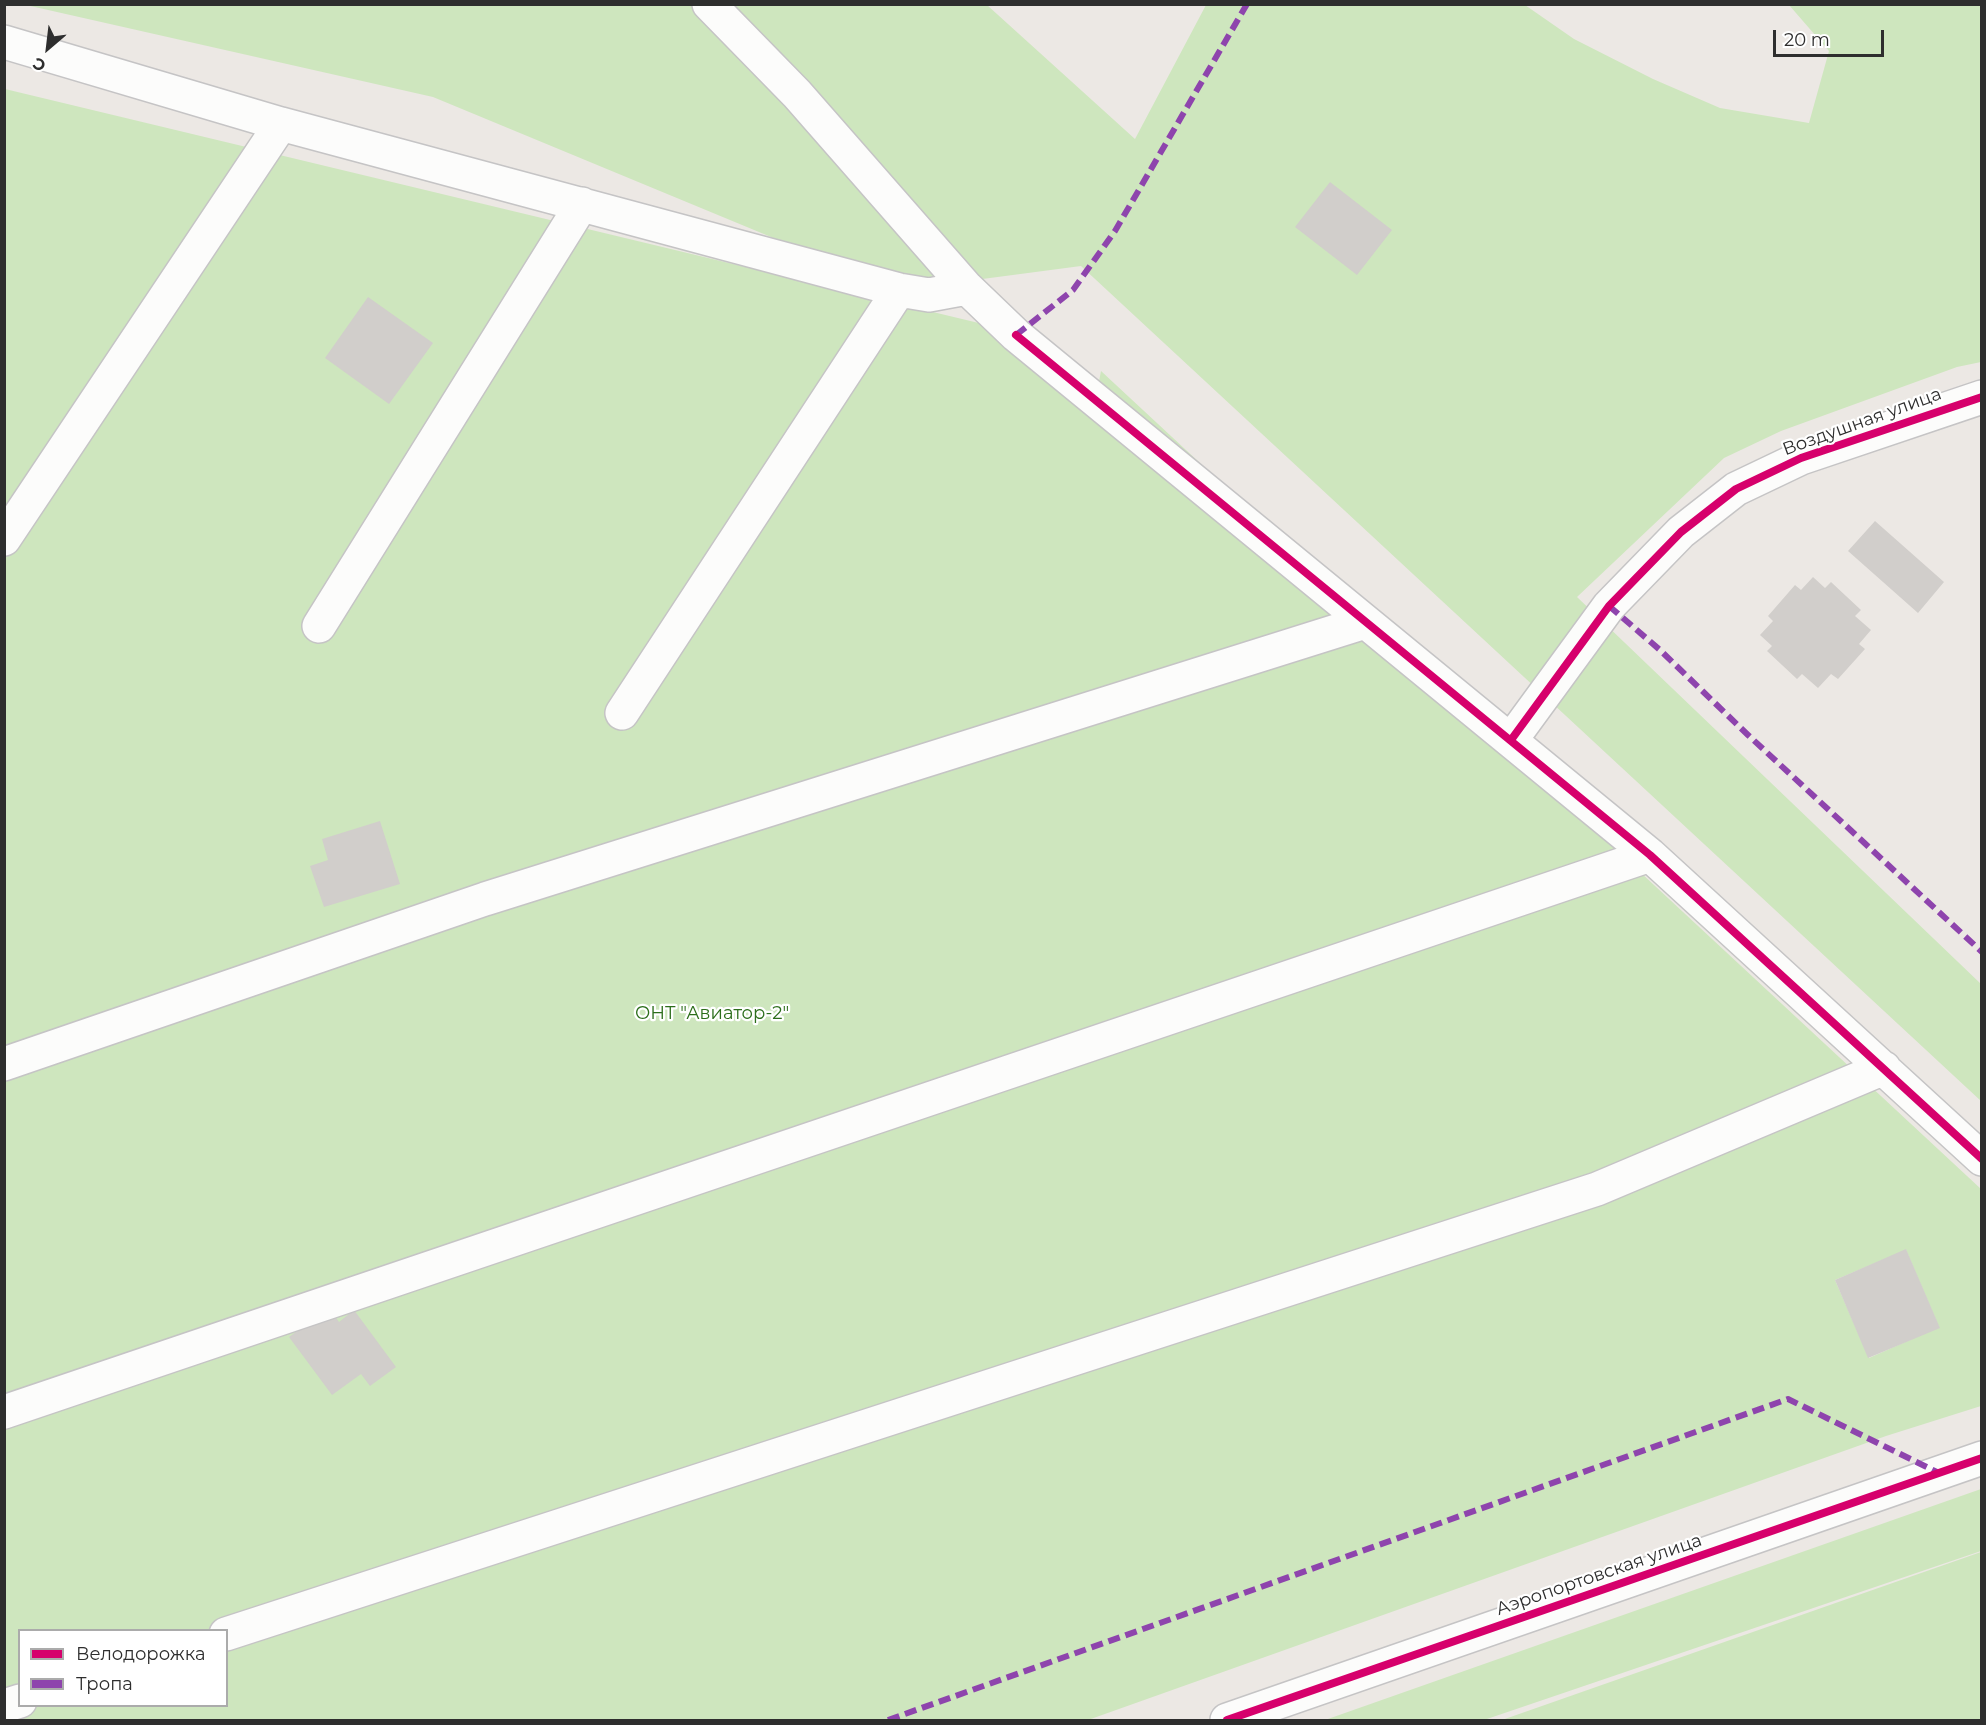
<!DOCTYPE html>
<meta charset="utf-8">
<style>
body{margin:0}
#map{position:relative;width:1986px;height:1725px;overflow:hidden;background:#ece8e4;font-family:Montserrat,sans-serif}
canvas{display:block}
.frame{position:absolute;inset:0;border:6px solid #2e2e2e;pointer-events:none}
.legend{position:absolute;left:18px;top:1629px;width:210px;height:78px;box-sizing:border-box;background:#fff;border:2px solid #ababab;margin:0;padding:8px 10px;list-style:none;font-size:18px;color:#2e2e2e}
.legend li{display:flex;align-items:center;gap:12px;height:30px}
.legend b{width:30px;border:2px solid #ababab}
.north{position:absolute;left:18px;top:18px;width:60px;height:60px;-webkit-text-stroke:4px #fff;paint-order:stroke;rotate:208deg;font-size:16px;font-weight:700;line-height:24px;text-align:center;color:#2e2e2e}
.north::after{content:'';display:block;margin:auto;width:21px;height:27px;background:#2e2e2e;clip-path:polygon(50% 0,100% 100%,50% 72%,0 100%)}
.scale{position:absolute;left:1773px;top:30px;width:111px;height:27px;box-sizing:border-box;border:3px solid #2e2e2e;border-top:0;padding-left:8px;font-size:18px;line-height:21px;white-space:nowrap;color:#2e2e2e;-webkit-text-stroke:4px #fff;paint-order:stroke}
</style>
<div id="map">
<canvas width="1986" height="1725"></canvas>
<div class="frame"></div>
<ul class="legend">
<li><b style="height:8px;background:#d6006c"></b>Велодорожка</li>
<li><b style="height:8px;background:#8e44ad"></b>Тропа</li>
</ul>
<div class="north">С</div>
<div class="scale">20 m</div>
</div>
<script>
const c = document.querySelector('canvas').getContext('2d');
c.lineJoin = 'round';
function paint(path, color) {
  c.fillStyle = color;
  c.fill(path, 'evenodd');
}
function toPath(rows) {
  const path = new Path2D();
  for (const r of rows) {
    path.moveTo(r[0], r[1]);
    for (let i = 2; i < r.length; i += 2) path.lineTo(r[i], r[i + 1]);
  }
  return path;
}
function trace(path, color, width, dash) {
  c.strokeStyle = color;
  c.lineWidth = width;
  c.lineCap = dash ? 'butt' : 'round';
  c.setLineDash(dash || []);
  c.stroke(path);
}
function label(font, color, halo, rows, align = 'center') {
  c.font = font + ' Montserrat,sans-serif';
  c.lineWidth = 4.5;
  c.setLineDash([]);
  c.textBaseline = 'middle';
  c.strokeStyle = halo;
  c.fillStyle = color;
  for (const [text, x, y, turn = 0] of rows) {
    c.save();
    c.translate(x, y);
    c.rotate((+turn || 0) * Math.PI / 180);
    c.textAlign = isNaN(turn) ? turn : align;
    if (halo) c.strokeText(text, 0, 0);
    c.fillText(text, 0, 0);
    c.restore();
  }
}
paint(toPath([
 [26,5,987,5,1135,139,1206,5,1525,5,1574,39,1653,79,1720,108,1809,123,1829,51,1789,5,1981,5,1981,362,1957,367,1781,431,1724,458,1577,597,1981,984,1981,1101,1081,266,899,290,433,97],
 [5,89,987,325,1095,402,1101,371,1981,1189,1981,1406,1886,1436,1088,1720,5,1720],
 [1906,1250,1939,1327,1869,1358,1835,1280],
 [20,1630,226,1630,226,1706,20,1706],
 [1981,1489,1981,1551,1484,1720,1325,1720],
 [1981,1552,1981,1720,1502,1720]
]), '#cee6be');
paint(toPath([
 [1330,182,1392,230,1357,275,1295,227],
 [368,297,433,343,389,404,325,358],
 [1875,521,1944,582,1918,613,1848,551],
 [1813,577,1825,588,1831,582,1861,610,1855,616,1871,630,1859,644,1865,649,1838,679,1831,674,1818,688,1802,674,1797,679,1767,651,1772,646,1760,635,1773,621,1768,616,1795,585,1801,590],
 [380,821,400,884,324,907,310,866,328,860,322,839],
 [1906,1249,1940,1328,1868,1358,1835,1280],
 [329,1308,339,1322,354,1310,396,1367,370,1386,361,1374,332,1395,289,1337]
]), '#d1cecb');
const minor = toPath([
 [709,4,797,94,967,288,1016,335,1650,855,1982,1159],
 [4,42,281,124,899,290,929,295,967,288],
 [4,539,281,124],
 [319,626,582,204],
 [622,713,899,290],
 [1511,740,1609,606,1681,532,1736,489,1801,458,1982,397],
 [4,1064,485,899,1365,622],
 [4,1412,1650,855],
 [226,1634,1597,1189,1884,1068],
 [4,1706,20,1701],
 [1227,1720,1982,1458]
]);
trace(minor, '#c5c4c5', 36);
trace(minor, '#fcfcfb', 33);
trace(toPath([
 [1016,335,1073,290,1115,231,1247,4],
 [1609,606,1660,650,1748,735,1982,952],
 [888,1720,1788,1399,1939,1473]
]), '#8e44ad', 6, [12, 6]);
trace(toPath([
 [1016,335,1650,855,1982,1159],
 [1511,740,1609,606,1681,532,1736,489,1801,458,1982,397],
 [1227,1720,1982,1458]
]), '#d6006c', 8);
label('18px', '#2e2e2e', '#fff', [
 ["Воздушная улица",1862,422,-20],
 ["Аэропортовская улица",1599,1575,-19]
]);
label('18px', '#2c6e1b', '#fff', [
 ["ОНТ \"Авиатор-2\"",712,1014]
]);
</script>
